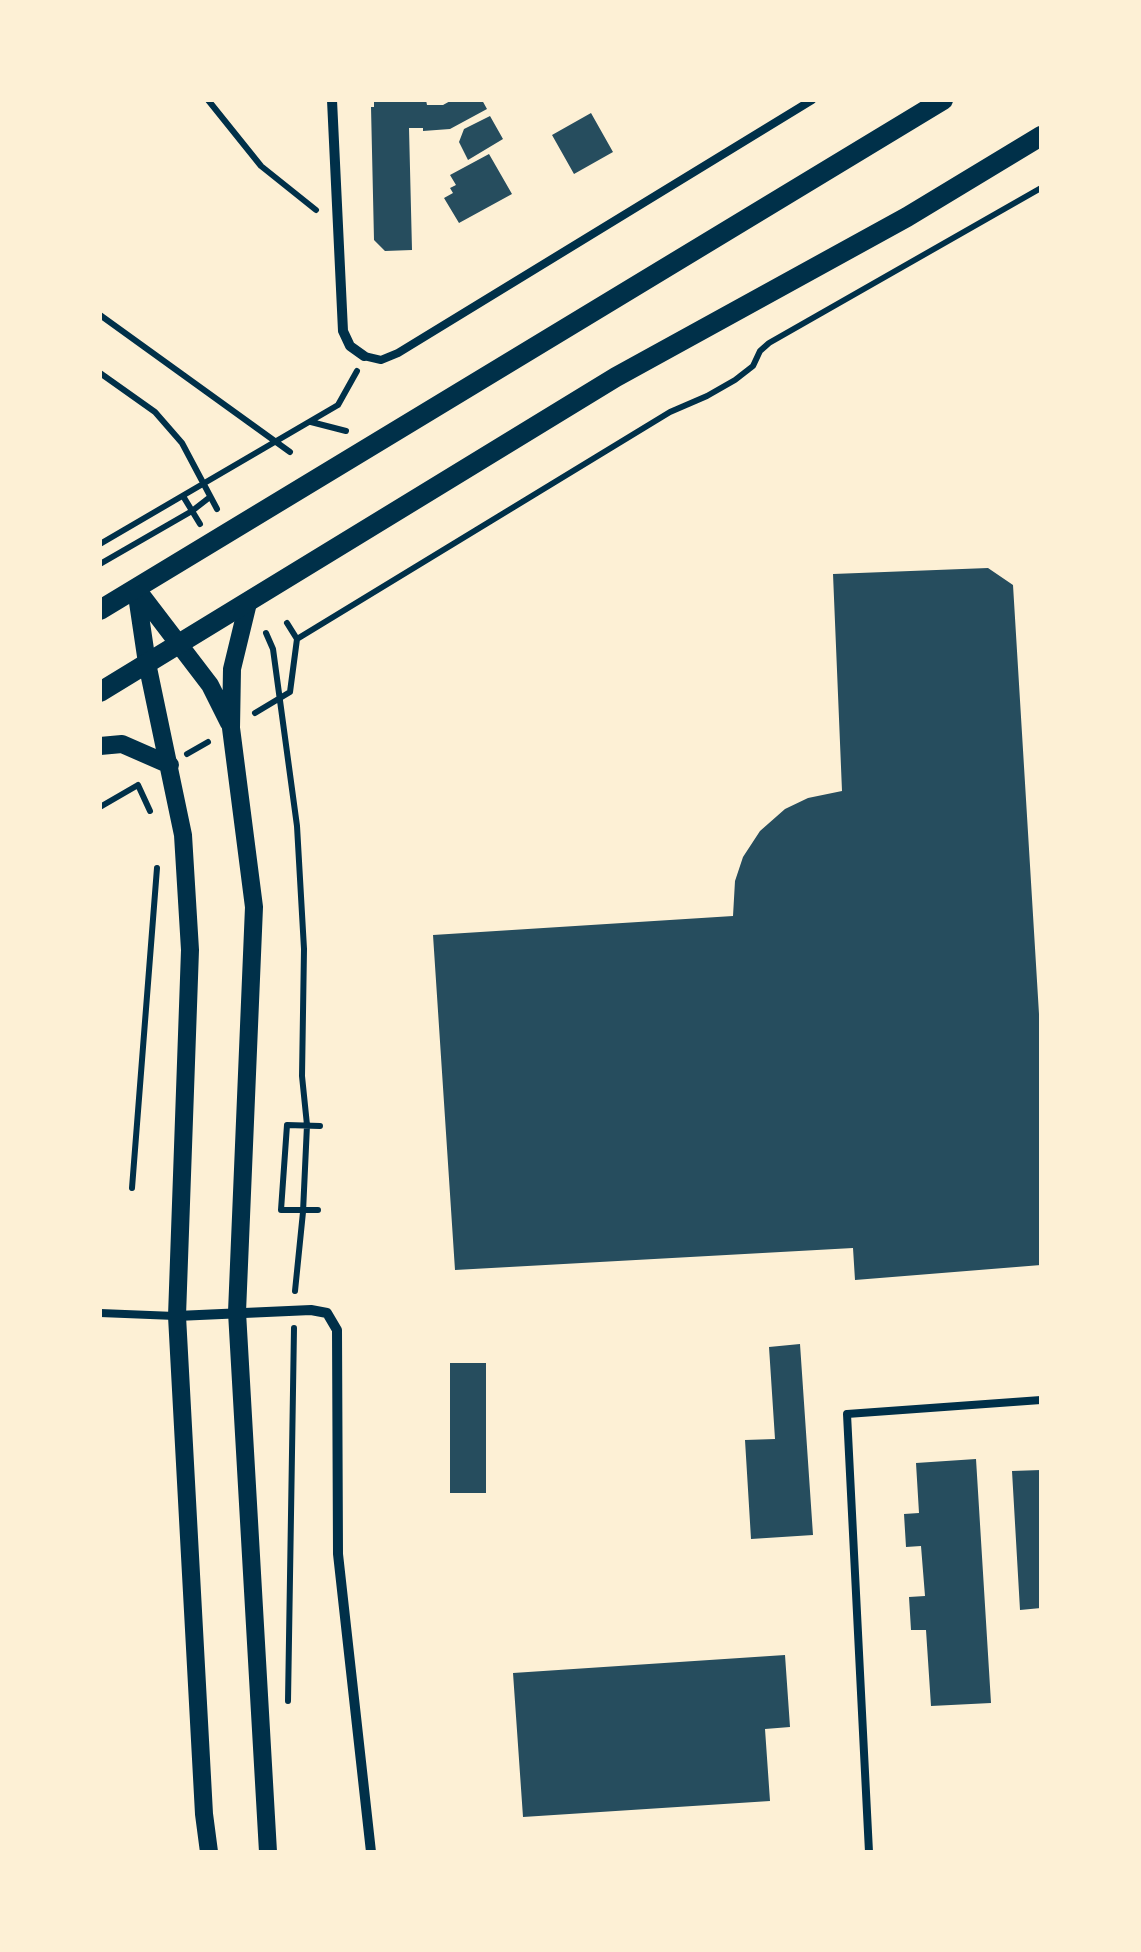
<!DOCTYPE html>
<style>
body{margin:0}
#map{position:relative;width:1141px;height:1952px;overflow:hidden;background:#fdf0d5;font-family:"Alegreya Sans",sans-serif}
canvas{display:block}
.frame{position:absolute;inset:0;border:102px solid #fdf0d5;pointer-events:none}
</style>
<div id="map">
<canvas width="1141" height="1952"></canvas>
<div class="frame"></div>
</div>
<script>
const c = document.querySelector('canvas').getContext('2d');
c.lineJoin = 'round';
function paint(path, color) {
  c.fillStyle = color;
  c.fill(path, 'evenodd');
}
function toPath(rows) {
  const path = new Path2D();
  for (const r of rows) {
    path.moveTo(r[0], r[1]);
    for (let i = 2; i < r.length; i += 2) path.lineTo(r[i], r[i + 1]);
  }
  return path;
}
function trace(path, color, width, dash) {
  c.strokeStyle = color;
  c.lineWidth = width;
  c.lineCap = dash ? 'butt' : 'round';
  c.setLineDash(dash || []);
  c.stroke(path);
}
paint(toPath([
 [374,100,426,100,427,105,443,105,452,100,482,100,487,109,450,129,423,131,423,128,409,128,412,250,385,251,374,240,371,107,374,107],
 [591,113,613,152,574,174,552,135],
 [490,116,503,139,468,160,459,142,464,129],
 [489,154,512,194,459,223,444,198,453,193,450,188,456,185,450,175],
 [988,568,1013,585,1041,1047,1041,1265,855,1280,853,1248,455,1270,433,935,733,916,735,881,743,857,760,831,785,809,808,798,842,791,833,574],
 [800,1344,813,1535,751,1539,745,1440,775,1439,769,1347],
 [450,1363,486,1363,486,1493,450,1493],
 [976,1459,991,1703,931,1706,926,1630,911,1630,909,1597,925,1596,921,1546,906,1547,904,1514,919,1513,916,1463],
 [1041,1470,1041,1608,1020,1610,1012,1471],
 [785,1655,790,1727,765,1729,770,1801,523,1817,513,1673]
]), '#264d5e');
trace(toPath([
 [208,100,261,166,316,210],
 [100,315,290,452],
 [100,373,155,412,182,443,217,509],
 [311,422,346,431],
 [183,496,200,524],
 [100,544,338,405,357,371],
 [100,564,192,511,210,497],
 [266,633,273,649,297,826,304,949,302,1076,307,1125,303,1212,295,1291],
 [297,639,670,412,707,396,735,380,753,366,760,351,769,343,1041,188],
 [255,713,290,692,297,639,287,623],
 [187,754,208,742],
 [138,785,150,811],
 [100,807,138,785],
 [132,1188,157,868],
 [318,1210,281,1210,287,1125,320,1126],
 [288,1701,294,1328]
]), '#003049', 6);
trace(toPath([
 [364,356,381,360,398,353,812,100],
 [100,1313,175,1316],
 [869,1852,847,1414,1041,1400]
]), '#003049', 8);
trace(toPath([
 [332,100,343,331,350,346,364,356],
 [177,1316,311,1310,327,1313,337,1330,338,1554,371,1852]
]), '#003049', 10);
trace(toPath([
 [136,589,147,663,183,835,190,950,177,1316,204,1814,209,1852],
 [139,592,210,685,229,723],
 [248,603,232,669,231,728,254,907,237,1312,268,1852],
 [100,746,122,744,170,765]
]), '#003049', 18);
trace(toPath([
 [100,610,943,100],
 [100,692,616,377,907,217,1041,136]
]), '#003049', 20);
</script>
